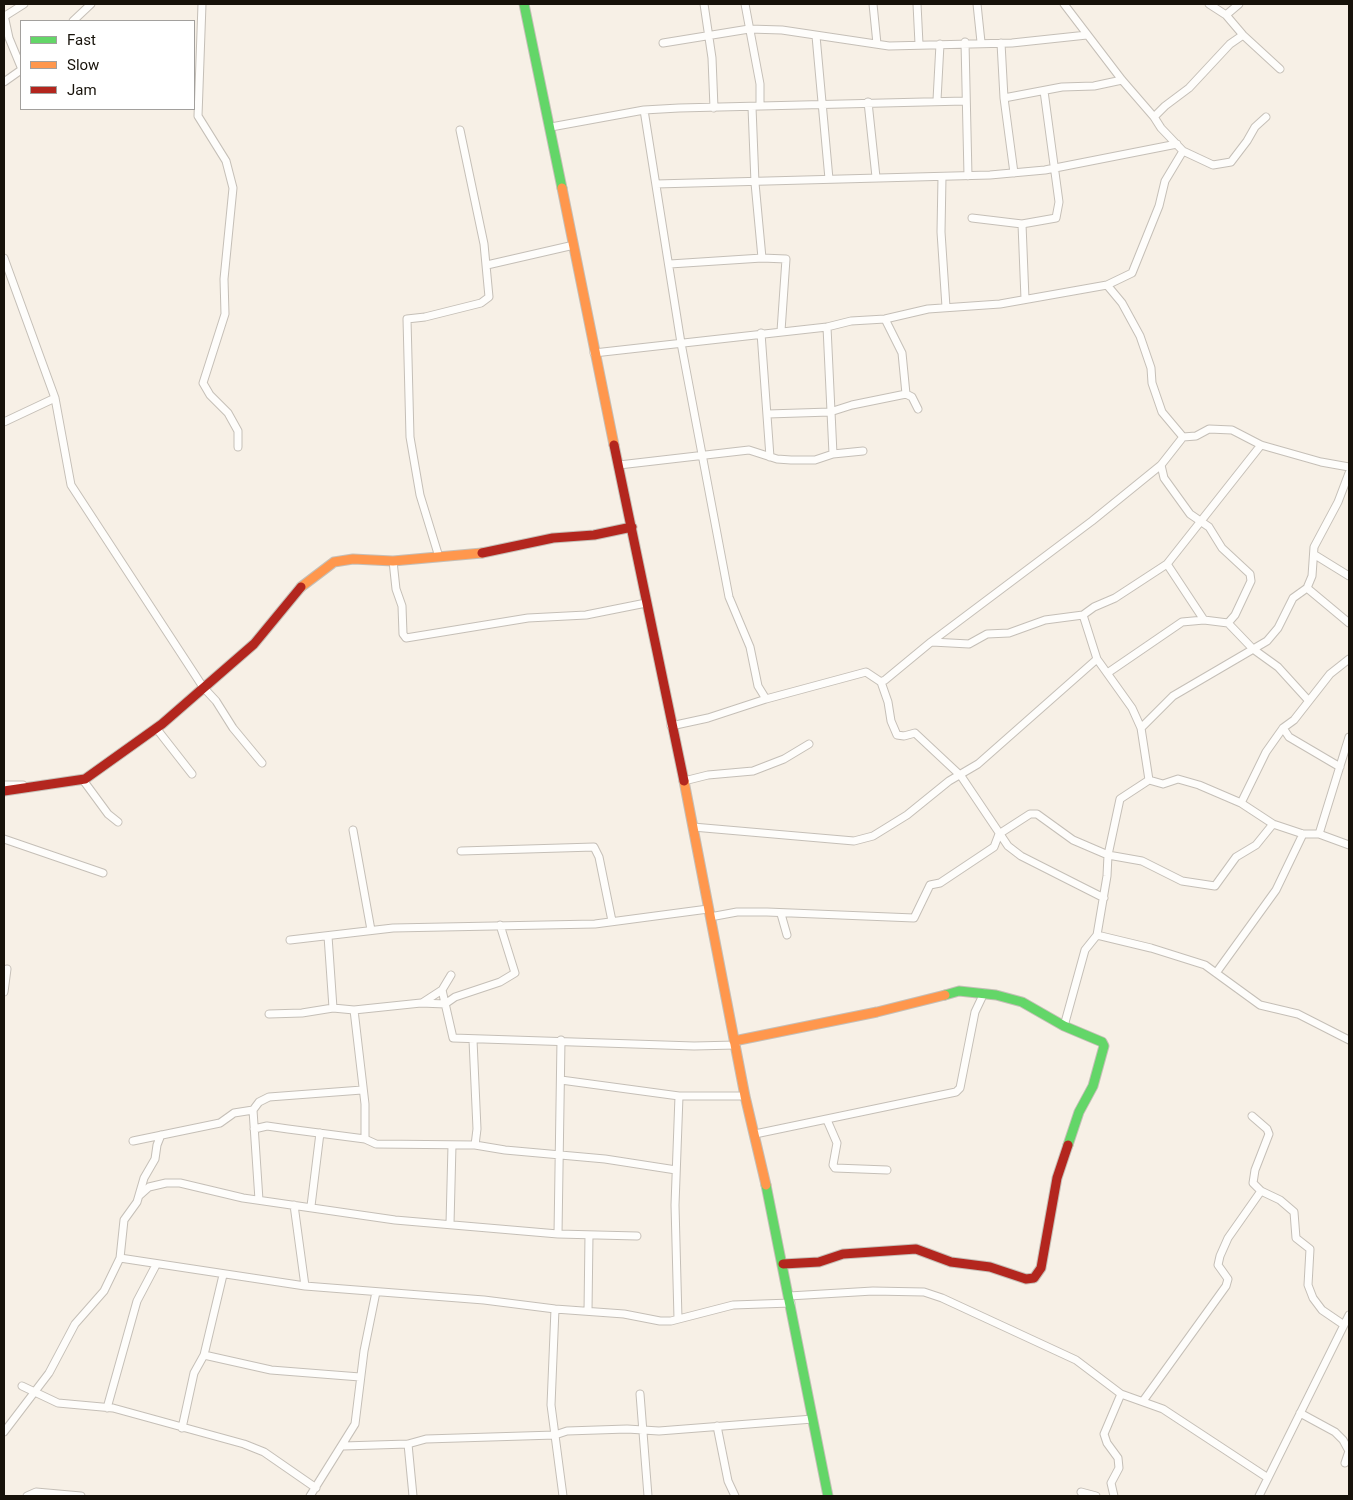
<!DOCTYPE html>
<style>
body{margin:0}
#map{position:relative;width:1353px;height:1500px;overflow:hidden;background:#f7f0e6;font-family:Roboto,sans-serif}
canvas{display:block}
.frame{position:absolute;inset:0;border:5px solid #17120a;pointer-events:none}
.legend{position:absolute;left:20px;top:20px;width:175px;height:90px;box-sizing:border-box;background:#fff;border:1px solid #a2a09d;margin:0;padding:6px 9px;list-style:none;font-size:15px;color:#17120a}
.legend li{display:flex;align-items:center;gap:10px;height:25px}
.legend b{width:25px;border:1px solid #a2a09d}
</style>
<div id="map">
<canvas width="1353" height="1500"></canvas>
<div class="frame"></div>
<ul class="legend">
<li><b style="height:6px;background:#63d668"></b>Fast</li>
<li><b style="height:6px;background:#ff974d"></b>Slow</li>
<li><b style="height:6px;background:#b3261e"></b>Jam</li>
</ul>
</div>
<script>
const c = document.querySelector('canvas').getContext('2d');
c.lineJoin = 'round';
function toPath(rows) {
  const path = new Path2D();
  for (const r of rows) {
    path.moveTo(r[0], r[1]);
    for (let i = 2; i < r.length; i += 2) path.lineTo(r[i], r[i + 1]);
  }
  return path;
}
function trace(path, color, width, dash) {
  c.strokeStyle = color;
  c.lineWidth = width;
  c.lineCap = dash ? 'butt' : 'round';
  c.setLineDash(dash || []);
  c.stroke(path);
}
const street = toPath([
 [202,4,198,116,226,161,233,188,224,279,225,314,203,383,210,395,228,413,238,431,238,447],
 [704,4,712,58,714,108],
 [745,4,760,84,760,104],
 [873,4,877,44],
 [917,4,919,44],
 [977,4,981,42],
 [1064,4,1122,80,1154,117,1161,128,1183,151,1213,165,1231,162,1247,141,1255,127,1266,117],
 [1209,4,1226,15,1243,35,1280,69],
 [4,15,9,38,21,67],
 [1226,15,1239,4],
 [5,16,24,4],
 [73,21,91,4],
 [816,36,829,179],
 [965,42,968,176],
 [663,43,749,29,782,30,889,46,1012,43,1087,35],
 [1001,43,1004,98,1014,173],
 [4,82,21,70],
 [1004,98,1062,87,1094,86,1122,80],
 [937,100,940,44],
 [868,102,876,177],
 [752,107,755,183,762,258],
 [644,110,681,343,729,597,750,647,758,686,766,699],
 [1154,117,1165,106,1189,88,1230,44,1243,35],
 [551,127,644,110,679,108,965,101],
 [942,177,941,232,946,307],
 [656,184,990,175,1045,170,1177,144],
 [972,218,1022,224,1056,218,1059,202,1044,91],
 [1022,224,1025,299],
 [4,258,55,398,71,485,203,687,216,701,233,728,262,763],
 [670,264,762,258,786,259,781,331],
 [487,265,574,245],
 [1107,285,1122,303,1140,336,1151,368,1152,383,1162,412,1183,437,1196,436,1209,429,1232,430,1261,445,1321,462,1349,467],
 [885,319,902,353,906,394],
 [827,327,833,454],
 [761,333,770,457],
 [594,353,827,327,851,321,885,319,928,309,1000,304,1107,285,1132,273,1159,206,1165,181,1183,151],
 [768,414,830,412,852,405,906,394,912,397,918,409],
 [4,422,55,398],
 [619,465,749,450,777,459,791,460,815,460,833,454,863,451],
 [1315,555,1349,576],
 [439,557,420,495,410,437,407,319,425,317,481,303,489,297,484,244,460,130],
 [393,561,396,589,402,606,403,634,406,638,528,618,586,615,646,603],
 [1167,564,1204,620],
 [1307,588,1349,623],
 [1083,615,1097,659,1132,708,1141,728,1149,780,1163,784,1178,779,1199,785,1241,803,1273,824,1303,834,1319,834,1349,845],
 [1228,623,1253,649,1278,667,1308,700],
 [932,642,969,644,987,634,1009,633,1045,620,1083,615,1094,607,1115,598,1167,564,1261,445],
 [1109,672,1182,622,1204,620,1228,623,1235,615,1251,581,1250,574,1222,548,1209,527,1190,514,1164,478,1161,465],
 [881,682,888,702,891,721,897,735,904,736,915,733,961,776,1008,846,1021,856,1104,898],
 [671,726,708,718,766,699,866,672,881,682,885,680,931,642,1092,521,1161,465,1183,437],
 [156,728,192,774],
 [1141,728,1173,696,1267,641,1278,628,1293,598,1307,588,1312,576,1314,547,1338,502,1349,473],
 [1283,728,1289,737,1340,767],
 [83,780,108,814,118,822],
 [684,781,708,775,753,771,784,759,809,744],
 [4,785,23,785],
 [1241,803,1266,752,1283,728,1294,720,1330,674,1349,659],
 [693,827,854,841,873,836,907,815,949,781,978,764,1097,659],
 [353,830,371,930],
 [1319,834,1349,737],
 [4,839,103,873],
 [461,851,594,847,599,857,612,921],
 [781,914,787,935],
 [710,917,737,912,767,912,914,918,930,885,940,883,994,847,999,834,1030,814,1037,814,1073,840,1108,855,1142,861,1182,881,1215,886,1236,857,1256,845,1273,824],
 [1097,935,1151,948,1205,965,1260,1005,1298,1014,1349,1040],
 [328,936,333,1008],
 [290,940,393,928,595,924,708,909],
 [1216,973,1276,890,1303,834],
 [442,990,453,1038,694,1046,736,1045],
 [4,992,7,969],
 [422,1003,442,990,451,975],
 [354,1010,365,1104,365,1139],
 [269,1014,302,1013,333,1008,354,1010,421,1003,445,1004,455,997,500,982,515,973,500,925],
 [1064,1026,1085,950,1097,935,1107,876,1108,855,1120,799,1149,780],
 [473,1040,477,1129,475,1145],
 [561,1080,679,1096,745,1096],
 [253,1110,259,1200],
 [1252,1116,1267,1129,1269,1134,1255,1170,1253,1183,1261,1191,1280,1200,1294,1212,1296,1238,1310,1249,1308,1285,1313,1298,1322,1310,1344,1325],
 [827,1120,837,1143,833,1165,835,1168,887,1170],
 [254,1129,267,1126,288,1129,365,1139,376,1144,475,1145,505,1150,605,1159,676,1170],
 [755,1134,956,1092,960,1088,975,1012,984,993],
 [133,1141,220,1123,234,1113,253,1110,259,1102,269,1097,362,1090],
 [139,1196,149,1187,166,1183,180,1183,243,1198,395,1220,558,1234,637,1236],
 [294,1205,305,1286],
 [311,1206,320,1133],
 [450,1224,452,1145],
 [558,1234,561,1040],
 [120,1258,305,1286,484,1300,555,1309,624,1314,660,1321,671,1321,733,1305,791,1303],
 [789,1296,873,1291,924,1292,942,1298,1076,1360,1121,1394,1163,1409,1268,1478],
 [555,1309,551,1405,563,1496],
 [588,1311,589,1235],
 [678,1319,675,1205,679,1096],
 [204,1355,271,1370,360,1377],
 [22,1386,58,1403,113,1408,244,1444,264,1452,316,1488],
 [640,1394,648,1496],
 [1143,1401,1226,1286,1228,1279,1218,1265,1220,1256,1228,1238,1261,1191],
 [107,1408,137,1301,156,1265],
 [1300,1413,1335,1432,1343,1440,1349,1451,1345,1463],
 [717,1426,728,1481,735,1496],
 [182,1428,194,1373,204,1355,223,1275],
 [4,1432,49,1373,75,1324,104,1291,120,1258,124,1220,137,1202,144,1178,155,1159,157,1145,161,1135],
 [408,1444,413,1496],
 [343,1446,408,1444,426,1439,555,1435,567,1431,627,1429,659,1431,813,1419],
 [1081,1492,1096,1496],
 [27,1496,36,1492,81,1496],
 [310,1496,355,1424,364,1351,376,1292],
 [1114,1496,1111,1483,1119,1468,1118,1458,1107,1443,1104,1434,1121,1394],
 [1259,1496,1349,1315]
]);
const fast = toPath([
 [524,4,562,188],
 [945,995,959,991,996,995,1022,1002,1064,1026,1102,1042,1104,1046,1093,1086,1079,1112,1068,1145],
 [766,1185,828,1496]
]);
const slow = toPath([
 [562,188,614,445],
 [301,587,334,562,353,559,393,561,482,553],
 [684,781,745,1096,766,1185],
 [734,1041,877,1012,945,995]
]);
const jam = toPath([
 [614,445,684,781],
 [482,553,553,538,594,535,632,527],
 [4,791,85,779,162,724,254,644,301,587],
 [783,1264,819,1262,843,1254,916,1249,951,1262,990,1267,1026,1279,1034,1278,1041,1268,1057,1178,1068,1145]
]);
trace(street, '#c5bfb7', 9);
trace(fast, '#c5bfb7', 11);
trace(slow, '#c5bfb7', 11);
trace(jam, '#c5bfb7', 11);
trace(street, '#fefdfb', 7);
trace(fast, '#63d668', 9);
trace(slow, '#ff974d', 9);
trace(jam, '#b3261e', 9);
</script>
